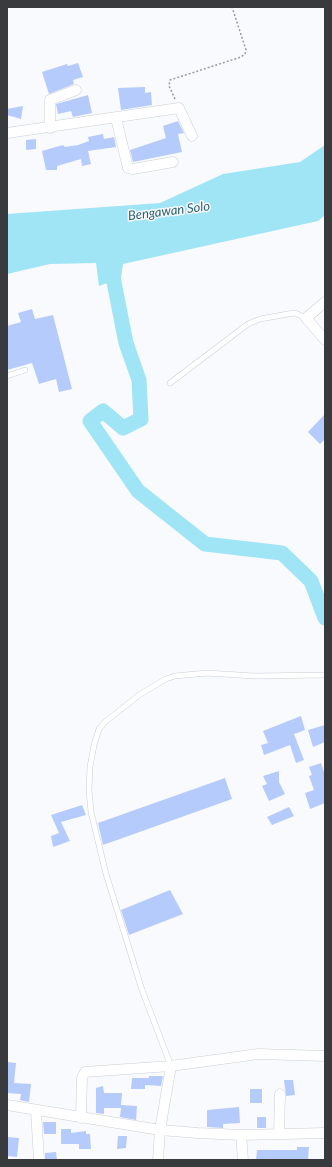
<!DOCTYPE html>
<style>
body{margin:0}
#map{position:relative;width:332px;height:1167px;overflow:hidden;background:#f9fafe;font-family:Lato,sans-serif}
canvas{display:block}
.frame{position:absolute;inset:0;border:8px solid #383a3d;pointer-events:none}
</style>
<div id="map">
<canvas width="332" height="1167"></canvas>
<div class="frame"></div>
</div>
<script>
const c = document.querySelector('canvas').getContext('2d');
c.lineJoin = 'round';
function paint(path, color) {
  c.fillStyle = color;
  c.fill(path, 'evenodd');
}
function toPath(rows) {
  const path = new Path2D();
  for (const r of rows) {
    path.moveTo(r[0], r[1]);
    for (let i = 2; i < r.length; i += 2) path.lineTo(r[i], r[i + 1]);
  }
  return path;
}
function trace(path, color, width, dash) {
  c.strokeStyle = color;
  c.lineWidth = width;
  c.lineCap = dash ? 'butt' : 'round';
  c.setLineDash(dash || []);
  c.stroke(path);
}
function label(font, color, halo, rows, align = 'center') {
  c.font = font + ' Lato,sans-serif';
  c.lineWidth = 3;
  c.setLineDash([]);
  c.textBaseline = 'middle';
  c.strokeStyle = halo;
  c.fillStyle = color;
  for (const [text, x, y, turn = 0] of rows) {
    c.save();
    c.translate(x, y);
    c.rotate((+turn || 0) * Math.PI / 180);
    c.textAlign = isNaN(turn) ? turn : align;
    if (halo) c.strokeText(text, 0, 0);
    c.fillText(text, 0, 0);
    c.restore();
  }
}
paint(toPath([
 [325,145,325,215,318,221,123,264,121,278,99,286,96,263,50,264,7,274,7,214,160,203,223,174,300,162]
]), '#a0e5f6');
trace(toPath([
 [113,261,113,277,126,343,139,380,141,419,123,428,103,411,90,421,138,491,205,544,282,553,311,581,325,618]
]), '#a0e5f6', 15);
paint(toPath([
 [78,63,83,77,73,80,74,84,49,94,42,72,67,64,68,66],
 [145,87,145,93,151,92,152,105,121,110,118,88],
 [88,95,92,113,73,117,71,111,58,114,56,104],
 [23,106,21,119,7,115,7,109],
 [178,121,184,133,178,134,182,152,133,162,130,150,166,138,163,126],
 [103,134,104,139,114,137,116,147,88,151,91,164,82,166,81,159,57,166,57,170,46,170,42,151,63,145,65,147,78,145,89,141,88,137],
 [36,139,36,149,26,150,26,140],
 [32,309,35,319,53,315,72,389,59,392,56,379,39,384,32,363,7,370,7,326,21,322,18,313],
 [325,414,325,439,320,444,308,432],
 [301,716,305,730,294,734,304,760,296,763,290,745,264,755,261,745,268,743,263,731],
 [325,725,325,742,313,747,308,730],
 [321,763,324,772,325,771,325,803,310,809,305,793,314,790,309,776,312,775,309,767],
 [279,771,279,782,285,794,269,801,262,786,267,784,263,776],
 [225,778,232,799,103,845,98,823],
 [82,805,86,815,61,822,70,841,53,847,51,836,59,833,51,815],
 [289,807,294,816,272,825,267,817],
 [170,890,183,914,129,935,121,910],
 [7,1062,16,1063,14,1083,31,1084,29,1102,20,1100,21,1094,7,1093],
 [149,1076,163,1076,161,1086,145,1085,145,1089,131,1089,132,1078,149,1078],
 [284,1080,293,1080,295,1095,286,1096],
 [103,1086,104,1093,122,1093,121,1105,137,1106,136,1120,120,1117,121,1108,104,1108,104,1114,96,1113,96,1088],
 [250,1089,262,1089,262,1103,250,1103],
 [239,1107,240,1123,223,1124,223,1128,207,1127,207,1110],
 [257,1117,266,1117,266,1128,257,1128],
 [43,1122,56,1122,56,1134,44,1134],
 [61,1129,71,1129,71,1133,86,1131,86,1134,90,1134,91,1149,79,1149,79,1144,61,1144],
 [118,1136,127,1136,126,1148,117,1149],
 [8,1137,19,1138,17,1157,7,1156],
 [297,1147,309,1147,308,1160,256,1160,257,1150,297,1150],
 [56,1152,57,1160,45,1160,45,1153]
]), '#b5cbfc');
const service = toPath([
 [7,376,25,370],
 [170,383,248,324,260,319,288,314,295,313,306,318],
 [171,1066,142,990,106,874,91,812,89,790,90,767,94,745,99,729,105,722,139,695,166,679,175,676,207,673,254,676,325,675]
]);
const minor = toPath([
 [116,118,128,168,133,169,173,162],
 [50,128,50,100,76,90],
 [7,133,179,108,192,136],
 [325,302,306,318,325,340],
 [7,1105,160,1130,198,1133,241,1135,325,1133],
 [36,1111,39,1160],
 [81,1118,82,1078,85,1072,171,1066,258,1054,325,1056],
 [279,1134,280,1094],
 [241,1135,243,1160],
 [158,1160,160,1130,171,1066]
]);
trace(service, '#caced6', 6);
trace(minor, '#caced6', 11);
trace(toPath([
 [175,99,169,86,170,80,241,57,245,54,246,50,232,7]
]), '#9a9b9f', 1.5, [2, 2]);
trace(service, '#fff', 5);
trace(minor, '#fff', 10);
label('italic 13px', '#28606d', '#f9fafe', [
 ["Bengawan Solo",169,211,-7]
]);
</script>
